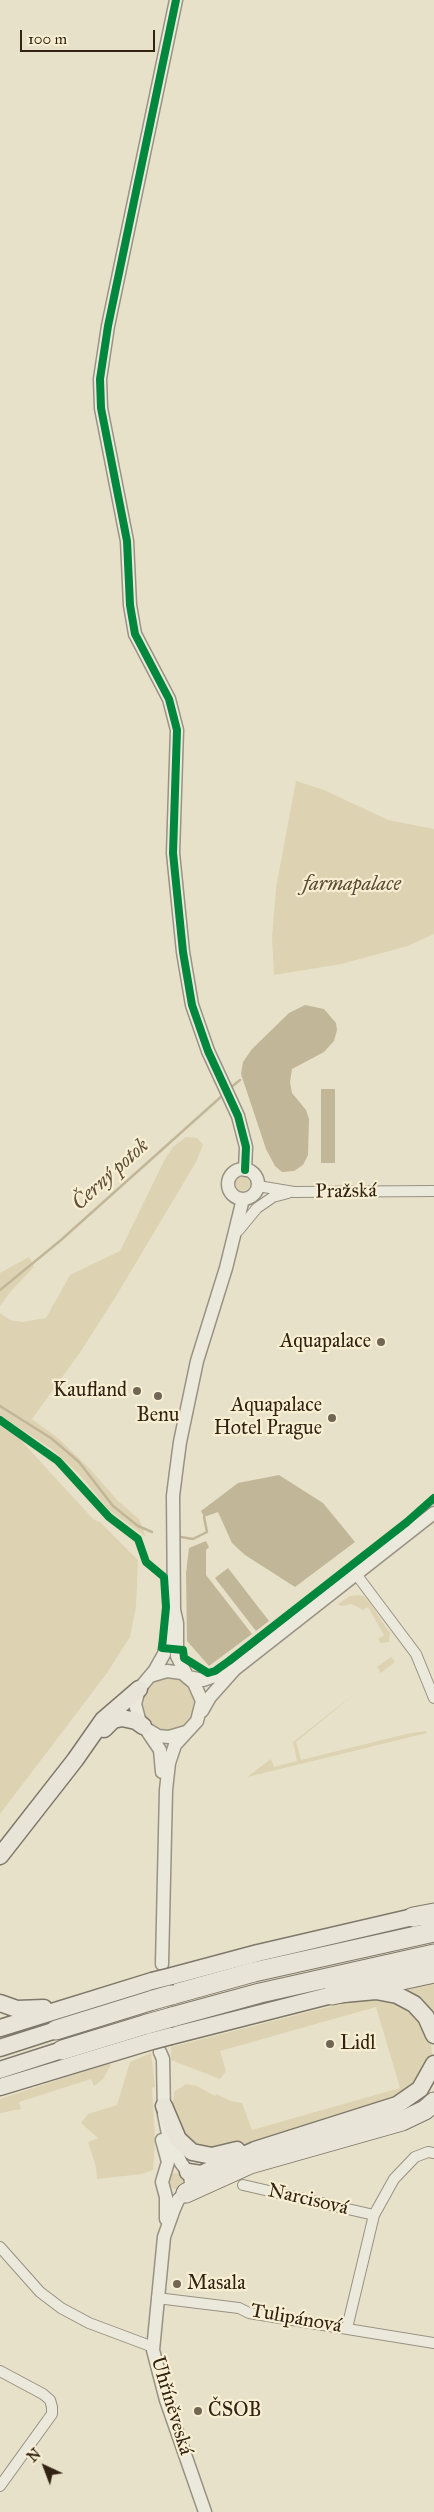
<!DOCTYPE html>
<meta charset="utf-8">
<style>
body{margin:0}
#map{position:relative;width:434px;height:2512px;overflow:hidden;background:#e8e1c9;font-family:"IM FELL Great Primer",serif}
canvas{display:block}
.north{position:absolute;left:20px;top:2442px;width:50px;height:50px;-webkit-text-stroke:4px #f8efd3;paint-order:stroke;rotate:317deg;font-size:14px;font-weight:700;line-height:20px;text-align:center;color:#312213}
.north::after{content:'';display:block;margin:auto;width:18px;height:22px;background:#312213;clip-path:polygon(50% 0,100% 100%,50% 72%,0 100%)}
.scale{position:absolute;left:20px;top:30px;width:135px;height:22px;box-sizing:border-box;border:2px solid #312213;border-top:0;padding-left:6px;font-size:15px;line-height:18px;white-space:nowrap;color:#312213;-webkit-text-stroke:4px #f8efd3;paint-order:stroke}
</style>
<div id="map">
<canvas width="434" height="2512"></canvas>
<div class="north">N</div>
<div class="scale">100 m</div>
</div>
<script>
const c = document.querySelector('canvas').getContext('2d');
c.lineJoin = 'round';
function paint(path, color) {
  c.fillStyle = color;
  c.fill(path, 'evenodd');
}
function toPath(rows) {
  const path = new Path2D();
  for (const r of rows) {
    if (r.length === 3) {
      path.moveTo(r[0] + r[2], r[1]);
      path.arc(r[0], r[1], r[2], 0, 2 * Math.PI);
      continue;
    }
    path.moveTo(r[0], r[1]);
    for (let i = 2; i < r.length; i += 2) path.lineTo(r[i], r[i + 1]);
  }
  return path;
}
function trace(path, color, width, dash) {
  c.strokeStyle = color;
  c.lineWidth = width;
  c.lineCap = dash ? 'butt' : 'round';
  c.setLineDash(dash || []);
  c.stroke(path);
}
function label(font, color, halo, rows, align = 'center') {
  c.font = font + ' "IM FELL Great Primer",serif';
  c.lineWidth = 4.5;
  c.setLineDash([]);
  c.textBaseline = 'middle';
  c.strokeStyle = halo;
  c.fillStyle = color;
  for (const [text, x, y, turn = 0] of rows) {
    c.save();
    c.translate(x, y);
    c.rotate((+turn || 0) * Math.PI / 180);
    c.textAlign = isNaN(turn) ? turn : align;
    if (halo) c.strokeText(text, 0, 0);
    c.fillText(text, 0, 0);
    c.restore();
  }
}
paint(toPath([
 [296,781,324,790,388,820,434,829,434,934,408,946,341,964,274,975,272,938,276,888],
 [186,1137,197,1138,203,1145,196,1162,118,1293,81,1351,32,1419,59,1439,90,1469,118,1501,139,1519,146,1537,109,1510,80,1475,53,1450,0,1415,0,1313,10,1320,22,1322,46,1318,70,1275,120,1251,165,1159,173,1147],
 [243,1184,7],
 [29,1257,34,1267,11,1291,0,1306,0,1273],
 [0,1426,17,1436,94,1520,100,1522,138,1560,136,1607,130,1637,107,1673,0,1814],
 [358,1595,364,1596,369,1602,390,1633,389,1642,381,1643,378,1639,384,1635,368,1607,363,1610,352,1604,341,1606,338,1604,350,1596],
 [391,1657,395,1662,381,1673,377,1667],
 [169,1704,26],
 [357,1692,296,1742,301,1760,411,1733,426,1731,427,1733,247,1777,271,1759,274,1767,297,1761,293,1742],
 [434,1981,434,2014,405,1987],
 [360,1999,383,1999,410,2007,431,2040,432,2055,430,2064,406,2094,276,2136,216,2151,189,2144,170,2103,173,2103,174,2092,186,2084,197,2086,215,2096,217,2094,230,2101,242,2103,252,2130,400,2088,376,2007,220,2051,226,2071,220,2079,171,2060,171,2047],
 [151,2053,155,2087,152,2088,155,2140,153,2170,142,2174,97,2179,96,2167,88,2142,98,2138,81,2123,88,2114,117,2105,130,2062],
 [109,2063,111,2065,103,2079,94,2086,91,2079,19,2102,21,2109,0,2113,0,2099],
 [176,2181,8]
]), '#ddd2b2');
paint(toPath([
 [305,1005,324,1009,336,1023,337,1030,334,1041,324,1052,292,1069,290,1082,292,1093,306,1110,309,1119,308,1155,303,1165,294,1171,282,1172,275,1166,266,1149,241,1074,243,1062,252,1049,289,1013],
 [321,1089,335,1089,335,1163,321,1163],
 [279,1475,323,1503,355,1542,295,1587,245,1555,232,1543,218,1512,204,1517,201,1511,238,1483],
 [206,1541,209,1547,206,1550,206,1575,252,1634,209,1666,187,1641,186,1573,189,1548],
 [228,1568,269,1621,256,1631,215,1578]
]), '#c2b698');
trace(toPath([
 [229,1089,240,1080],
 [0,1290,61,1240,223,1095],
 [0,1406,51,1438,79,1462,113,1506,138,1526,152,1532],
 [181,1537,193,1539,207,1532,204,1517]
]), '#c2b698', 2.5);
const minor = toPath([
 [258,1186,294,1192,434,1191],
 [238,1231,257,1208,273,1197,288,1193],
 [356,1574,416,1654,434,1698],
 [243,2185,374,2215],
 [0,2247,40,2292,61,2308,89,2323,153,2347],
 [157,2298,239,2308,249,2313,434,2343],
 [347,2328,374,2215,394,2179,415,2157,428,2152,434,2153],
 [0,2371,43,2394,50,2400,52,2407,52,2414,0,2486]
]);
const tertiary = toPath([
 [176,0,108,326,100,379,101,408,127,541,130,605,135,634,169,699,177,730,173,853,183,952,192,1005,208,1051,238,1116,246,1147,245,1170],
 [243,1184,15],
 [150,1676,167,1671,182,1673,194,1683,202,1701,197,1721,175,1745,169,1763,166,1790,162,1964],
 [187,1676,177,1656,177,1623,174,1610,173,1496,176,1472,180,1442,197,1361,226,1268,243,1199],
 [188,1677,203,1680,232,1670],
 [202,1711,210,1697,235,1669,434,1513],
 [148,1730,158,1736,169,1737,186,1732],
 [162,1772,160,1750,139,1719,135,1704,139,1689,155,1670,164,1654,172,1614],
 [160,2052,163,2059,164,2114,168,2134,181,2163,190,2175,191,2183,189,2189,178,2200,174,2209,164,2237,153,2350,166,2400,205,2512],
 [162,2140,168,2162,162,2182,166,2197,166,2219]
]);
const trunk = toPath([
 [104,1729,113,1720,122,1718,136,1721,143,1726],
 [0,1856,75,1760,103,1720,139,1689],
 [172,1976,258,1953,413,1917],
 [0,2003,17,2009,44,2008],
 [0,2028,152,1981],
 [171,2036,332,1995,376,1991,397,1995,414,2004,426,2017,434,2035],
 [0,2048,56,2030],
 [0,2070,62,2050],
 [0,2087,152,2041],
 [164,2106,178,2139,192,2152,212,2156,237,2150],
 [188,2172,201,2174,255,2150,397,2105,420,2089,434,2064]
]);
const motorway = toPath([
 [413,1917,434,1913],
 [171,1995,254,1972,434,1932],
 [332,1995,434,1973],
 [172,2017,260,1993,434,1954],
 [56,2030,153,2000],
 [62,2050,147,2024],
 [186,2193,250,2164,402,2121,425,2110,434,2102]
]);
trace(minor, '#989283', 12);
trace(tertiary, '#989283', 15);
trace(trunk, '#7e786a', 19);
trace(motorway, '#7e786a', 21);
trace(minor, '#ebe8dc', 10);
trace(tertiary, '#ebe8dc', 12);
trace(trunk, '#e8e4d7', 16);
trace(motorway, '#e8e4d7', 19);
const trunkBridge = toPath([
 [152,1981,172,1976],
 [152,2041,171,2036]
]);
const motorwayBridge = toPath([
 [153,2000,171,1995],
 [147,2024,172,2017]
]);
trace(trunkBridge, '#7e786a', 19, []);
trace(motorwayBridge, '#7e786a', 21, []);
trace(trunkBridge, '#e8e4d7', 16);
trace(motorwayBridge, '#e8e4d7', 19);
trace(toPath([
 [176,0,108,326,100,379,101,408,127,541,130,605,135,634,169,699,177,730,173,853,183,952,192,1005,208,1051,238,1116,246,1147,245,1170],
 [0,1420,58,1461,109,1517,138,1539,146,1562,164,1577,166,1607,162,1648,183,1650,184,1658,208,1673,215,1671,229,1661,407,1522,434,1498]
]), '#00873e', 8);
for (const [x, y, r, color] of [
 [381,1342,5,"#716553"],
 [137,1391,5,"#716553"],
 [158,1396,5,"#716553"],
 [332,1418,5,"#716553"],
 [330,2044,5,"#716553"],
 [177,2284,5,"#716553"],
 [198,2411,5,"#716553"]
]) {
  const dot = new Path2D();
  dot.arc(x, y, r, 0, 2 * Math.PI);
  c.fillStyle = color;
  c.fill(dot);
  trace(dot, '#f8efd3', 2);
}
label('italic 20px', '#5a4b36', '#f8efd3', [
 ["farmapalace",352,885]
]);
label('20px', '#312213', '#f8efd3', [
 ["Pražská",346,1192,-1],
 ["Narcisová",308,2200,13],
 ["Tulipánová",296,2319,10],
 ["Uhříněveská",171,2406,73]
]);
label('20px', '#312213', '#f8efd3', [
 ["Aquapalace",371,1342],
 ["Kaufland",127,1391],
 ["Aquapalace",322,1406],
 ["Hotel Prague",322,1429],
 ["Benu",158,1416,"center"],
 ["Lidl",340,2044,"left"],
 ["Masala",187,2284,"left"],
 ["ČSOB",208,2411,"left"]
], 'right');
label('italic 21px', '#5e503a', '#f8efd3', [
 ["Černý potok",111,1175,-42]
]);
</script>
